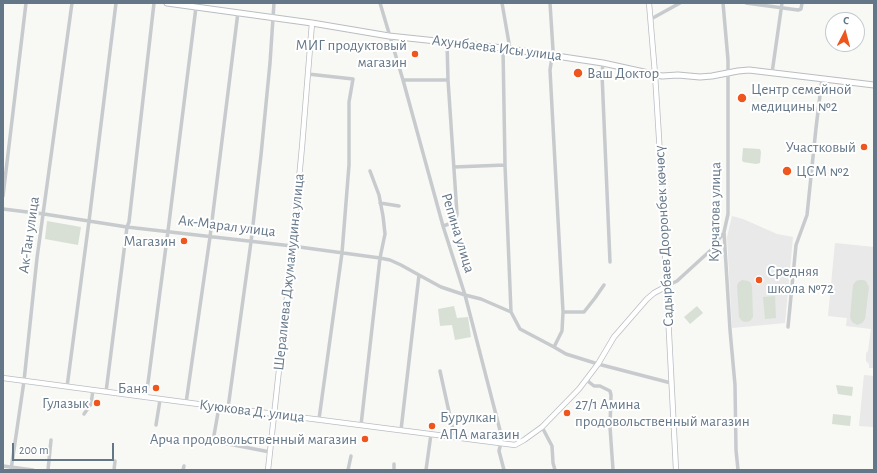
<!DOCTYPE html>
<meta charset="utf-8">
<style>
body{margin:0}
#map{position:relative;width:877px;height:473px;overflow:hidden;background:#f8f8f4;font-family:"Alegreya Sans",sans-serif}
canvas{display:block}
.frame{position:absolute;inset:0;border:4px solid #647788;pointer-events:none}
.north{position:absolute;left:825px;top:12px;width:40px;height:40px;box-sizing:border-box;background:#fff;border:1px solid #c1c9cf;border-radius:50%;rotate:6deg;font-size:11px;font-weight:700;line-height:16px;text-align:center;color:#647788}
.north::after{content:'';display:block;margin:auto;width:14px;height:18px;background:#ef561d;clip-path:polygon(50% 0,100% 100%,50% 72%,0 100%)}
.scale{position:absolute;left:12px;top:443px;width:102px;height:18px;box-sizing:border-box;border:2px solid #647788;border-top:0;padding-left:5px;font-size:12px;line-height:14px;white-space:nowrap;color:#647788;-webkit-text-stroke:3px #fff;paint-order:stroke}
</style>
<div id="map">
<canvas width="877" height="473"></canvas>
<div class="frame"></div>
<div class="north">С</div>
<div class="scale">200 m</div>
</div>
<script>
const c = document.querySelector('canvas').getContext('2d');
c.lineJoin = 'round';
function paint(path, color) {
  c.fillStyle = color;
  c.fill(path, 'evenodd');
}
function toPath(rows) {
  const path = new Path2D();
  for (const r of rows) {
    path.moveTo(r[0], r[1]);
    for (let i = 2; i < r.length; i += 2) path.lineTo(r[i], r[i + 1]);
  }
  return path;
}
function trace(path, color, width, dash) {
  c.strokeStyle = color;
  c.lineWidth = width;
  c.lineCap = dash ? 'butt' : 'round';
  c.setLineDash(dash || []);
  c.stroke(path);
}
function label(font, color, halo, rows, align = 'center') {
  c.font = font + ' "Alegreya Sans",sans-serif';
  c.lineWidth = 4;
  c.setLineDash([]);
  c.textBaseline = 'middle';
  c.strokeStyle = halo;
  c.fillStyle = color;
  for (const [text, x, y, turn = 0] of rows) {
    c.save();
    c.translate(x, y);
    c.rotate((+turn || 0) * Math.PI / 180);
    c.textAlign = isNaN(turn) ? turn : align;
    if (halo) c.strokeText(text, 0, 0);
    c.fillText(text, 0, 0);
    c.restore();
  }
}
paint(toPath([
 [732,216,743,219,777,234,793,237,785,323,732,328,727,237],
 [835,243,874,247,874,368,869,368,869,364,866,361,866,353,868,351,871,329,846,326,847,318,828,316],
 [864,375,874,376,874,427,859,426]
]), '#e8e9e8');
paint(toPath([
 [743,148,760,149,761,152,760,163,756,164,743,162,742,160],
 [47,221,81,227,78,245,45,239],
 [742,280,748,281,751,283,752,287,753,317,750,321,746,322,742,321,739,317,737,286,738,283],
 [859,280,863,280,866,281,869,287,865,319,862,323,857,325,852,322,850,317,853,285,856,281],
 [775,296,776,318,765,319,763,297],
 [454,306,457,318,468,317,471,337,455,340,452,325,440,326,438,309],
 [697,306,703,313,690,324,684,317],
 [836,385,853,387,852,396,838,394],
 [833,414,851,416,850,426,832,424]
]), '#d8e0d5');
const secondary = toPath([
 [649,3,655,74,659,138,676,470],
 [3,378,228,408,515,445,524,440,542,427,579,389,598,364,614,337,647,299,654,293,667,286],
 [268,470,293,242,302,147,312,23]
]);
const primary = toPath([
 [167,3,312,23,389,36,503,48,603,63,662,76,678,75,700,77,712,76,738,71,749,70,874,85]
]);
trace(secondary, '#b9bec3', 6);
trace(primary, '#babec2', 7);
trace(toPath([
 [380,3,403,80,443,226,465,295,502,438,499,451,504,470],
 [502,3,510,49],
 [550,3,553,50,550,70,563,312,562,331,554,347],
 [723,3,728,60,728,214,724,232,730,330,735,385,736,450,738,470],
 [746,3,798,10,801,9,802,3],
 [651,19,680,3],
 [503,48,505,165,511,312],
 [603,63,602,74,610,262],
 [772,73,782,3],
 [308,74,353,79,349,102,349,165,342,253,319,419],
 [403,80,448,80],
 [454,167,505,165],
 [3,196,26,3],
 [380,203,399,206],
 [3,209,44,214,127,227,292,246,380,258,390,260,401,265,419,275,441,287,465,295,481,299,511,312,520,329,554,347,566,354,598,364,671,383],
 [443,226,455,222,457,214,448,80,447,42],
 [667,286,677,281,712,249,717,241,724,233],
 [563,312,584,312,595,298,604,285],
 [788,327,796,245,807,215,816,128,822,79],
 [440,371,453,430,453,437],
 [587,379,589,382,594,386,600,386,610,391,611,395,610,427,613,470],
 [67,387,89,221,116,3],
 [106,392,127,227,129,222,154,3],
 [146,398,168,231,196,7],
 [186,403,210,237,238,12],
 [219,407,213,441,270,452],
 [228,408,251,242,261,155,270,63,274,3],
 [84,414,91,404,93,390],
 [156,425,160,400],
 [361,425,380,258,385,234,383,216,379,195,370,171],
 [542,427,552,446,553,463,555,470],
 [401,430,419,275],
 [3,466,33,470],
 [11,470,24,381,37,258,72,3],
 [48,470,51,440],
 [114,470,115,461],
 [183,470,184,466],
 [348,470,351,456],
 [394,470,394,464],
 [426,470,431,434]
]), '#c7cbce', 3.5);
trace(secondary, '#fff', 4.5);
trace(primary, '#fff', 5);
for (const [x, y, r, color] of [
 [415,54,4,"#ef561d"],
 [578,73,5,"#ef561d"],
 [742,98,5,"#ef561d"],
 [864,147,4,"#ef561d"],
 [787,171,5,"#ef561d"],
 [184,241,4,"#ef561d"],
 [759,280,4,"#ef561d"],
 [156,388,4,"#ef561d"],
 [97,403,4,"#ef561d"],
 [567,413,4,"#ef561d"],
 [432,426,4,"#ef561d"],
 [365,439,4,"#ef561d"]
]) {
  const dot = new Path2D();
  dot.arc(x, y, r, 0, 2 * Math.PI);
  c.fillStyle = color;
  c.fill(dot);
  trace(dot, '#fff', 1.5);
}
label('15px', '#647788', '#fff', [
 ["МИГ продуктовый",407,45],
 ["магазин",407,62],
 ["Ваш Доктор",587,73,"left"],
 ["Центр семейной",751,89,"left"],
 ["медицины №2",751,106,"left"],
 ["Участковый",856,147],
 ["ЦСМ №2",796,171,"left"],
 ["Магазин",176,241],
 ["Средняя",767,271,"left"],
 ["школа №72",767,288,"left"],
 ["Баня",148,388],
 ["Гулазык",89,403],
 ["27/1 Амина",575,404,"left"],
 ["продовольственный магазин",575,421,"left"],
 ["Бурулкан",440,417,"left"],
 ["АПА магазин",440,434,"left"],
 ["Арча продовольственный магазин",357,439]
], 'right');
label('15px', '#647788', '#fff', [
 ["Ахунбаева Исы улица",497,48,7],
 ["Курчатова улица",715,212,-89],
 ["Ак-Марал улица",227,226,7],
 ["Репина улица",458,233,73],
 ["Ак-Тан улица",29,235,-82],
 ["Садырбаев Дооронбек көчөсү",664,236,-93],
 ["Шералиева Джумамудина улица",289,272,-84],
 ["Куюкова Д. улица",252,411,7]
]);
</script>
